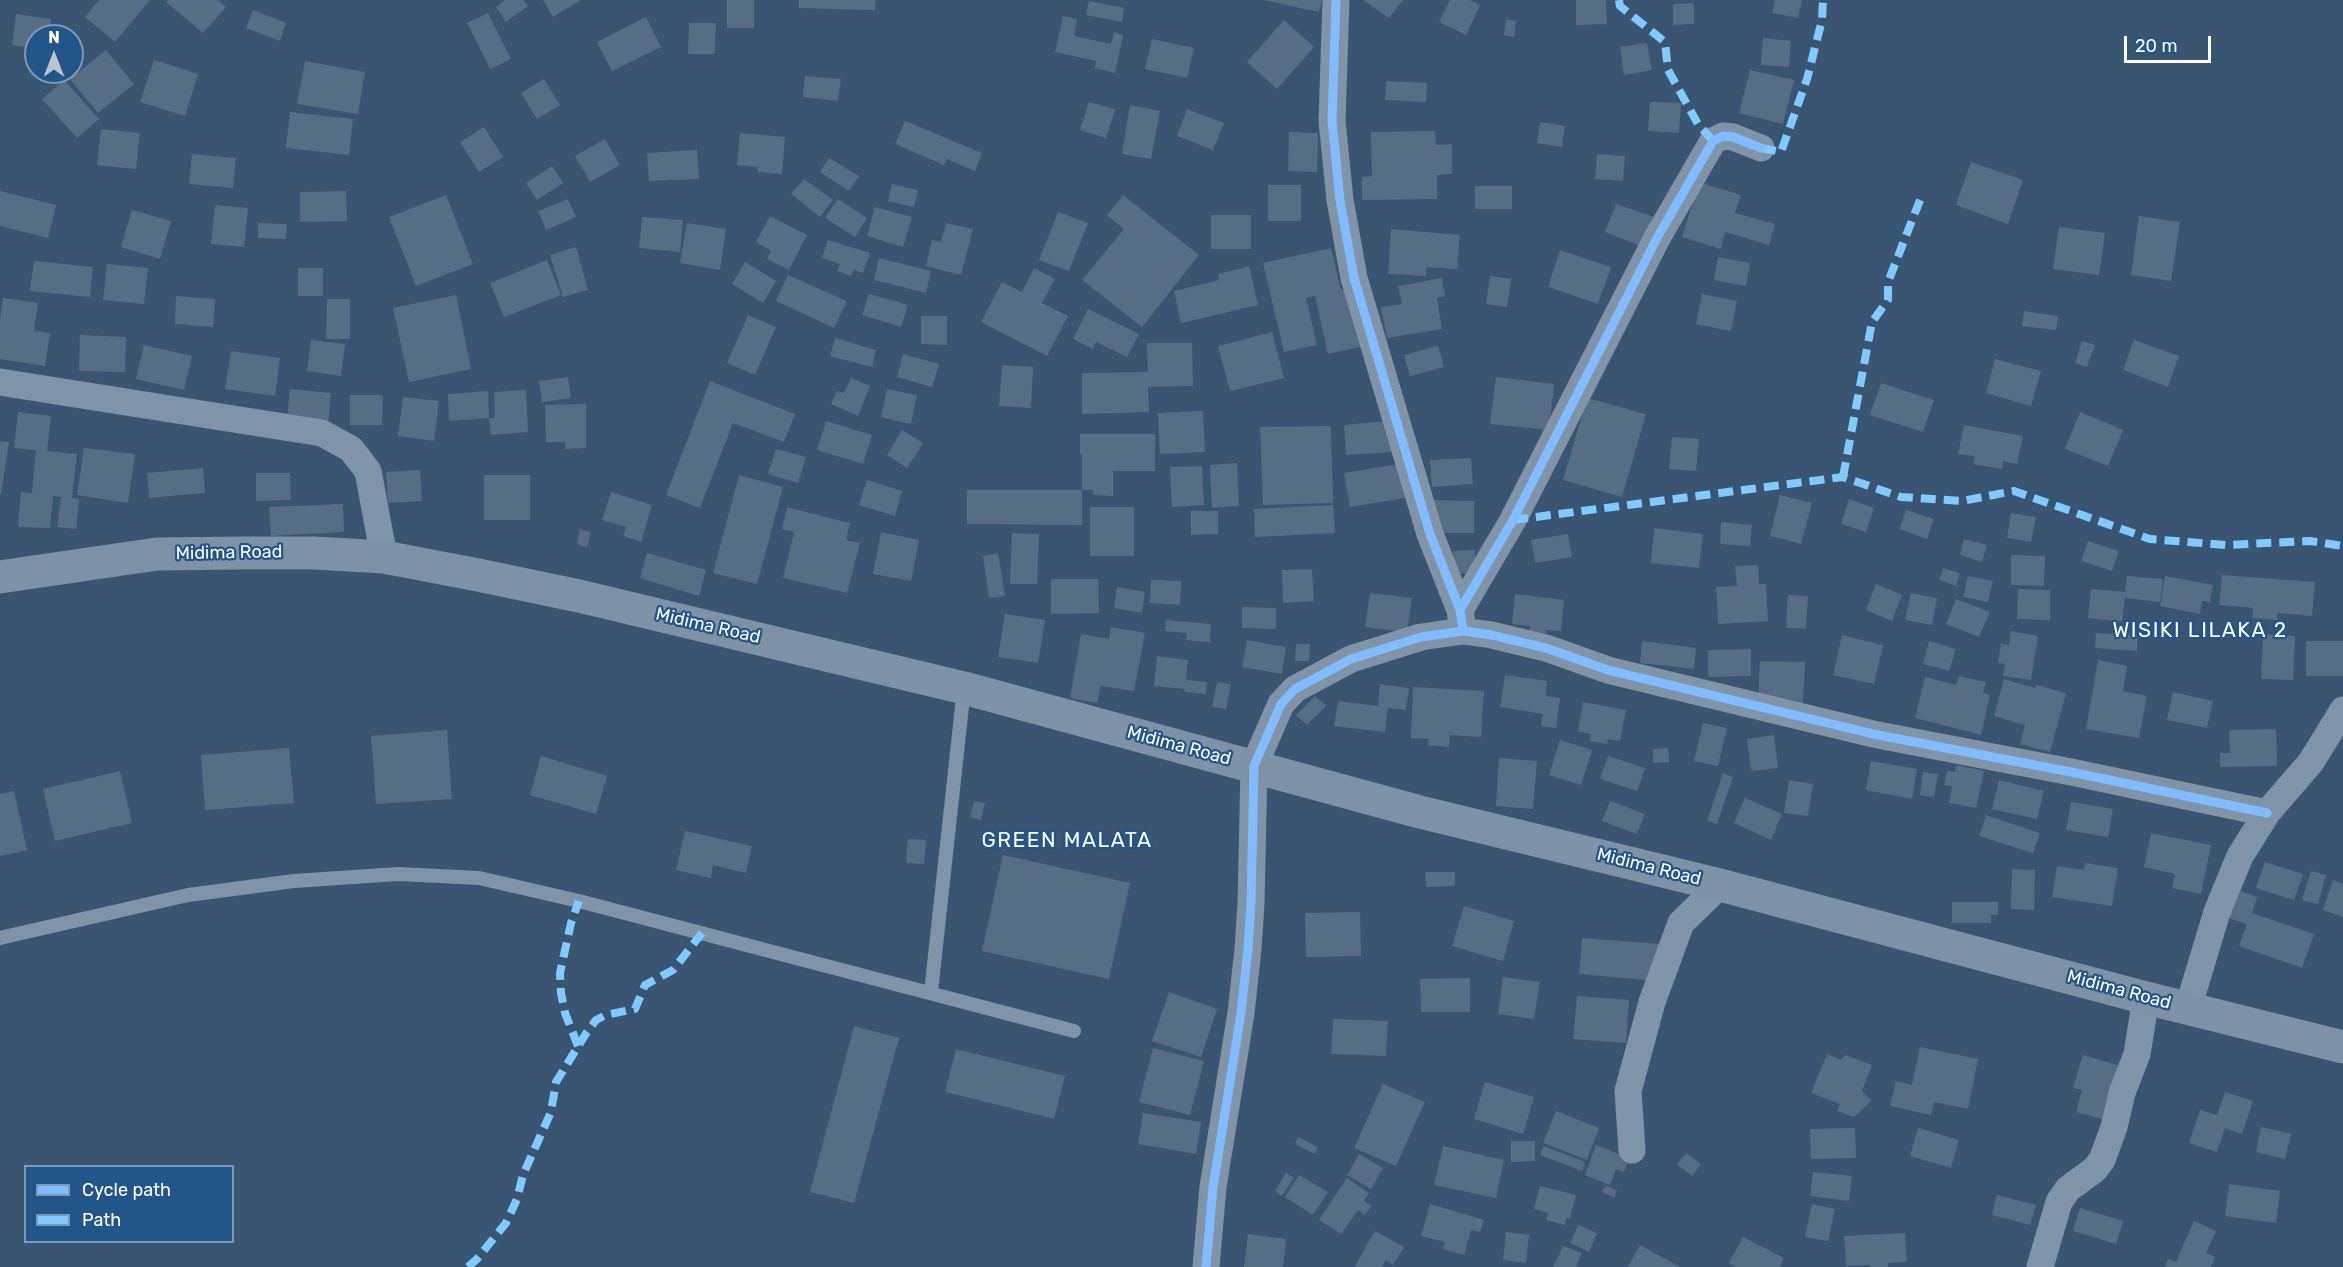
<!DOCTYPE html>
<style>
body{margin:0}
#map{position:relative;width:2343px;height:1267px;overflow:hidden;background:#395571;font-family:Rubik,sans-serif}
canvas{display:block}
.legend{position:absolute;left:24px;top:1165px;width:210px;height:78px;box-sizing:border-box;background:#225688;border:2px solid #7a9ab8;margin:0;padding:8px 10px;list-style:none;font-size:18px;color:#fff}
.legend li{display:flex;align-items:center;gap:12px;height:30px}
.legend b{width:30px;border:2px solid #7a9ab8}
.north{position:absolute;left:24px;top:24px;width:60px;height:60px;box-sizing:border-box;background:#225688;border:2px solid #7a9ab8;border-radius:50%;rotate:0deg;font-size:16px;font-weight:700;line-height:24px;text-align:center;color:#fff}
.north::after{content:'';display:block;margin:auto;width:21px;height:27px;background:#bac4cd;clip-path:polygon(50% 0,100% 100%,50% 72%,0 100%)}
.scale{position:absolute;left:2124px;top:36px;width:87px;height:27px;box-sizing:border-box;border:3px solid #fff;border-top:0;padding-left:8px;font-size:18px;line-height:21px;white-space:nowrap;color:#fff;-webkit-text-stroke:4px #225688;paint-order:stroke}
</style>
<div id="map">
<canvas width="2343" height="1267"></canvas>
<ul class="legend">
<li><b style="height:8px;background:#80bcff"></b>Cycle path</li>
<li><b style="height:8px;background:#80caff"></b>Path</li>
</ul>
<div class="north">N</div>
<div class="scale">20 m</div>
</div>
<script>
const c = document.querySelector('canvas').getContext('2d');
c.lineJoin = 'round';
function paint(path, color) {
  c.fillStyle = color;
  c.fill(path, 'evenodd');
}
function toPath(rows) {
  const path = new Path2D();
  for (const r of rows) {
    path.moveTo(r[0], r[1]);
    for (let i = 2; i < r.length; i += 2) path.lineTo(r[i], r[i + 1]);
  }
  return path;
}
function trace(path, color, width, dash) {
  c.strokeStyle = color;
  c.lineWidth = width;
  c.lineCap = dash ? 'butt' : 'round';
  c.setLineDash(dash || []);
  c.stroke(path);
}
function label(font, color, halo, rows, align = 'center') {
  c.font = font + ' Rubik,sans-serif';
  c.lineWidth = 4.5;
  c.setLineDash([]);
  c.textBaseline = 'middle';
  c.strokeStyle = halo;
  c.fillStyle = color;
  for (const [text, x, y, turn = 0] of rows) {
    c.save();
    c.translate(x, y);
    c.rotate((+turn || 0) * Math.PI / 180);
    c.textAlign = isNaN(turn) ? turn : align;
    if (halo) c.strokeText(text, 0, 0);
    c.fillText(text, 0, 0);
    c.restore();
  }
}
paint(toPath([
 [99,0,150,0,115,42,85,17],
 [168,0,218,0,226,7,203,33,166,2],
 [505,0,523,0,528,6,506,22,496,7],
 [543,0,581,0,553,17],
 [727,0,754,0,754,28,727,28],
 [799,0,876,0,875,10,799,8],
 [1263,0,1322,0,1319,12],
 [1363,0,1403,0,1389,18],
 [1450,0,1470,0,1480,5,1466,35,1439,22],
 [1576,0,1606,0,1607,24,1576,25],
 [1775,0,1802,0,1798,18,1772,13],
 [1089,1,1124,8,1122,22,1086,15],
 [1694,3,1694,24,1673,25,1673,4],
 [253,10,286,23,280,41,246,28],
 [488,13,511,59,490,69,467,23],
 [16,14,51,19,49,36,36,36,36,49,12,45],
 [1063,16,1077,19,1074,36,1111,44,1114,32,1123,35,1115,73,1095,68,1096,61,1055,52],
 [646,17,661,47,612,71,597,42],
 [1506,19,1516,21,1514,37,1504,35],
 [1284,20,1314,47,1277,89,1247,62],
 [689,23,716,23,715,54,688,54],
 [1763,38,1791,41,1789,67,1761,65],
 [1152,39,1194,48,1187,78,1145,69],
 [1647,43,1652,70,1624,75,1620,47],
 [106,50,134,84,98,113,70,79],
 [154,60,198,74,185,116,140,102],
 [305,61,365,72,358,114,297,104],
 [1750,70,1794,80,1783,124,1739,113],
 [805,76,841,79,838,101,803,97],
 [544,79,560,105,537,119,521,93],
 [64,80,99,119,77,138,42,99],
 [1386,81,1427,83,1426,102,1385,100],
 [1089,102,1115,109,1106,138,1080,130],
 [1650,102,1681,103,1679,133,1648,131],
 [1130,105,1160,111,1151,159,1122,154],
 [1187,109,1224,123,1213,150,1177,136],
 [290,112,353,119,349,155,286,148],
 [905,121,982,153,975,171,947,159,944,165,895,144],
 [1540,122,1565,126,1562,147,1537,143],
 [484,127,503,157,479,172,460,142],
 [101,129,140,133,136,169,97,165],
 [1435,131,1436,145,1452,144,1452,174,1437,175,1437,199,1362,200,1362,177,1372,176,1371,132],
 [1289,132,1318,133,1317,172,1288,171],
 [740,133,785,137,782,174,758,172,758,167,737,165],
 [605,139,620,165,590,182,575,156],
 [697,150,699,179,649,181,647,153],
 [192,154,236,158,233,188,189,184],
 [1597,154,1625,156,1623,181,1595,179],
 [829,158,859,176,849,191,820,172],
 [1971,162,2023,180,2008,224,1956,205],
 [552,166,563,183,537,200,526,183],
 [804,179,833,200,820,217,791,194],
 [1699,182,1741,195,1735,213,1775,224,1769,245,1725,232,1721,249,1682,237],
 [892,184,918,190,914,207,888,201],
 [1268,185,1301,185,1301,221,1268,221],
 [1475,186,1512,186,1512,209,1475,209],
 [0,191,56,205,48,238,0,226],
 [346,191,347,221,300,222,300,192],
 [446,195,473,264,416,286,389,217],
 [1123,195,1199,255,1142,327,1082,280,1124,229,1107,215],
 [568,199,576,217,546,230,538,211],
 [838,199,867,218,855,237,825,218],
 [1616,204,1654,217,1643,247,1605,232],
 [215,205,248,208,244,247,211,244],
 [875,207,912,217,903,247,867,236],
 [132,210,171,221,160,259,121,247],
 [1058,212,1088,223,1069,271,1039,260],
 [1211,215,1251,215,1251,249,1211,249],
 [770,216,807,235,789,270,767,259,771,251,756,242],
 [2139,216,2180,222,2171,281,2131,275],
 [642,217,683,220,680,252,639,248],
 [258,223,287,224,286,239,258,238],
 [687,223,726,229,720,270,680,263],
 [946,223,973,229,961,275,926,266,932,240,941,242],
 [2059,227,2105,233,2099,275,2053,269],
 [1391,229,1460,235,1457,269,1426,267,1426,276,1388,274],
 [828,240,870,253,863,273,854,270,851,276,837,271,840,264,822,258],
 [576,247,588,290,563,297,550,255],
 [1331,248,1341,290,1350,288,1363,346,1328,354,1315,296,1306,298,1317,345,1284,352,1263,263],
 [1560,250,1611,267,1598,304,1548,287],
 [1718,257,1750,263,1746,286,1714,280],
 [879,258,931,271,926,293,874,280],
 [547,260,561,295,504,317,490,283],
 [34,261,93,267,90,297,30,291],
 [745,262,776,281,763,303,732,284],
 [107,264,148,268,144,304,103,300],
 [1249,266,1258,305,1181,323,1174,291,1219,280,1218,274],
 [298,268,323,268,323,296,298,296],
 [1034,268,1055,279,1042,303,1068,316,1047,356,981,322,1002,282,1022,292],
 [788,275,847,301,834,328,776,301],
 [1490,276,1511,279,1507,307,1486,304],
 [1442,278,1445,296,1437,298,1442,329,1387,338,1381,307,1402,304,1398,286],
 [869,294,908,305,901,327,862,315],
 [1702,294,1737,301,1731,331,1696,324],
 [456,295,471,369,409,382,393,308],
 [176,296,215,299,213,327,175,324],
 [3,298,38,303,34,331,50,333,45,366,0,359,0,320],
 [327,299,350,299,350,339,326,339],
 [1088,309,1139,334,1127,357,1096,342,1093,349,1073,339],
 [2024,311,2058,316,2056,330,2022,326],
 [748,315,776,327,755,375,727,363],
 [921,316,947,316,947,345,921,344],
 [1272,332,1284,378,1230,391,1218,346],
 [80,335,126,337,125,372,79,371],
 [835,338,876,350,872,367,830,356],
 [311,340,345,344,341,376,307,371],
 [2134,340,2179,356,2168,387,2123,370],
 [2082,341,2095,345,2087,367,2075,363],
 [1147,343,1192,343,1193,386,1148,387,1149,412,1082,414,1082,373,1148,372],
 [144,345,192,356,184,390,136,379],
 [1438,346,1444,367,1410,376,1404,355],
 [231,351,280,358,275,396,225,389],
 [903,354,939,364,932,387,897,377],
 [1995,359,2041,371,2031,406,1986,393],
 [1002,365,1033,367,1031,408,999,406],
 [568,377,571,398,542,402,539,381],
 [1496,377,1554,384,1549,430,1490,424],
 [851,378,870,386,858,416,831,404,837,391,844,393],
 [710,381,795,414,784,442,733,423,700,508,666,495],
 [1881,383,1934,400,1923,432,1870,415],
 [290,389,331,393,328,424,287,419],
 [887,389,917,395,911,424,881,417],
 [526,390,528,432,491,435,489,418,449,421,448,394,488,391,489,418,495,418,494,392],
 [350,395,383,395,382,425,350,425],
 [403,397,439,401,434,441,398,436],
 [1587,398,1646,414,1622,497,1563,480],
 [586,404,586,448,565,449,565,442,546,442,545,405],
 [1203,411,1205,452,1160,454,1158,413],
 [18,412,51,416,47,451,77,454,72,498,79,499,76,529,57,527,61,497,53,496,50,528,18,527,21,492,32,493,36,450,14,448],
 [2080,412,2123,430,2108,466,2065,449],
 [826,421,872,435,863,464,817,450],
 [1389,421,1392,452,1346,455,1344,425],
 [1964,425,2023,436,2017,464,2003,461,2002,469,1973,464,1975,456,1958,454],
 [1331,426,1333,503,1263,505,1260,427],
 [902,430,923,443,907,468,887,455],
 [1080,434,1155,434,1155,471,1113,471,1113,496,1093,495,1093,490,1082,490,1082,454,1080,454],
 [1672,437,1699,439,1696,471,1669,469],
 [0,441,9,442,1,494,0,494],
 [84,448,135,454,128,503,77,495],
 [776,449,806,457,798,483,768,474],
 [1471,458,1473,484,1432,487,1430,460],
 [1237,463,1239,506,1212,508,1210,465],
 [1399,464,1405,498,1350,507,1344,473],
 [1202,466,1204,505,1172,507,1170,467],
 [203,468,205,493,149,498,147,473],
 [420,470,422,501,388,503,386,472],
 [256,473,290,473,291,500,256,501],
 [484,475,530,475,530,520,484,520],
 [739,475,783,487,757,584,713,573],
 [867,480,902,491,895,516,859,505],
 [967,490,1082,490,1082,525,967,524],
 [611,492,652,505,641,542,623,536,626,527,602,520],
 [1780,495,1812,503,1801,544,1770,536],
 [1849,499,1874,508,1866,532,1841,524],
 [1434,500,1474,501,1474,533,1434,533],
 [343,504,344,532,271,536,269,507],
 [1333,505,1335,533,1255,537,1254,509],
 [787,507,850,523,846,540,860,543,847,593,783,578,794,532,782,529],
 [1090,507,1134,507,1134,556,1090,556],
 [1906,510,1934,519,1927,539,1899,529],
 [1191,511,1218,511,1218,534,1191,535],
 [2011,513,2036,517,2031,542,2007,538],
 [1721,522,1752,525,1750,546,1720,544],
 [1654,528,1703,534,1699,568,1651,563],
 [580,529,591,532,587,547,577,544],
 [881,532,919,540,911,581,873,574],
 [1012,533,1039,534,1037,584,1010,584],
 [1568,534,1572,557,1535,563,1531,540],
 [1964,539,1987,545,1982,562,1960,555],
 [2088,541,2119,551,2112,571,2081,561],
 [1475,550,1476,573,1454,574,1453,551],
 [647,553,706,570,699,596,640,578],
 [998,553,1005,596,989,598,983,556],
 [2011,555,2045,556,2044,586,2011,585],
 [1758,565,1759,584,1766,584,1768,621,1718,624,1716,587,1737,586,1735,566],
 [1943,568,1960,573,1956,586,1939,580],
 [1312,569,1314,601,1283,603,1282,570],
 [2222,575,2315,582,2312,616,2278,613,2277,620,2252,618,2253,608,2219,605],
 [1968,576,1993,581,1988,602,1963,597],
 [2127,576,2163,579,2160,602,2125,598,2122,622,2088,618,2091,589,2125,592],
 [2165,576,2213,585,2210,602,2202,601,2200,614,2160,606],
 [1051,579,1098,579,1099,613,1051,614],
 [1151,580,1181,581,1180,605,1150,603],
 [1876,584,1902,595,1892,621,1866,610],
 [1117,587,1145,592,1142,613,1114,608],
 [2018,589,2050,590,2050,620,2017,619],
 [1370,593,1412,598,1407,632,1365,627],
 [1911,593,1937,598,1932,625,1905,620],
 [1515,594,1564,600,1561,631,1546,630,1546,636,1529,634,1530,626,1512,624],
 [1788,595,1808,596,1806,629,1786,628],
 [1956,599,1990,612,1979,637,1946,624],
 [1242,607,1276,608,1276,629,1242,628],
 [1005,614,1045,620,1038,663,998,657],
 [1166,620,1211,624,1210,642,1186,640,1187,633,1165,631],
 [1111,627,1145,633,1134,691,1101,686,1097,703,1070,698,1081,634,1109,639],
 [2011,631,2038,636,2031,680,2003,676,2005,664,1998,663,2001,644,2009,645],
 [2096,633,2137,635,2137,651,2095,648],
 [2263,634,2295,636,2293,680,2261,679],
 [1842,635,1883,645,1874,684,1833,675],
 [1247,640,1286,647,1282,674,1242,667],
 [1642,641,1696,648,1694,669,1640,663],
 [1929,641,1956,649,1949,671,1923,664],
 [2306,641,2343,641,2343,676,2306,676],
 [1296,644,1310,644,1309,661,1295,661],
 [1751,649,1751,676,1708,677,1708,650],
 [1157,656,1188,660,1186,680,1207,682,1206,694,1184,692,1185,689,1154,686],
 [2098,660,2127,666,2123,691,2147,696,2139,738,2086,729],
 [1760,661,1805,662,1803,704,1758,703],
 [1505,675,1547,681,1546,696,1560,698,1556,728,1541,726,1543,714,1500,707],
 [1959,676,1986,682,1983,693,1990,695,1981,735,1915,718,1925,677,1956,685],
 [2004,679,2035,688,2036,685,2066,693,2050,752,2020,744,2025,725,1994,716],
 [1217,682,1231,684,1226,709,1212,707],
 [1380,684,1409,688,1406,710,1388,708,1385,732,1334,726,1338,701,1378,706],
 [1413,687,1484,691,1481,737,1450,735,1449,747,1428,745,1429,739,1411,738],
 [2173,692,2213,701,2207,728,2167,720],
 [1315,696,1326,706,1307,725,1296,715],
 [1583,702,1626,710,1620,741,1608,739,1607,744,1590,741,1591,734,1578,731],
 [1703,723,1727,728,1718,766,1694,761],
 [2276,729,2277,766,2220,767,2220,753,2230,753,2229,730],
 [447,730,452,799,376,804,371,736],
 [1774,735,1778,768,1751,771,1747,739],
 [1560,740,1592,750,1581,785,1549,775],
 [289,748,294,803,205,810,201,755],
 [1668,748,1669,762,1653,763,1653,749],
 [541,756,607,776,596,814,530,795],
 [1608,756,1645,768,1637,791,1600,779],
 [1499,758,1537,761,1533,809,1496,806],
 [1871,761,1917,769,1912,799,1866,790],
 [1956,765,1984,771,1976,808,1949,803,1952,786,1944,785,1947,771,1955,772],
 [120,771,132,823,55,841,43,789],
 [1923,772,1938,774,1934,797,1920,795],
 [1723,773,1733,777,1717,824,1707,821],
 [1789,780,1813,784,1808,816,1784,813],
 [1999,780,2044,791,2037,819,1992,809],
 [14,791,27,850,0,856,0,794],
 [1745,798,1782,814,1771,840,1734,823],
 [974,801,985,803,981,820,970,817],
 [1610,801,1645,814,1637,834,1602,821],
 [2071,802,2113,809,2108,837,2066,830],
 [1986,815,2040,833,2033,853,1979,836],
 [685,831,752,846,746,873,713,865,711,878,676,870],
 [2151,833,2211,845,2201,894,2172,888,2175,874,2144,867],
 [908,839,926,840,924,864,906,863],
 [1003,855,1130,883,1109,979,982,951],
 [2265,862,2303,874,2294,900,2256,888],
 [2085,863,2118,868,2112,906,2052,897,2057,866,2084,870],
 [2012,869,2035,870,2034,910,2011,909],
 [2311,871,2326,875,2318,904,2302,900],
 [1425,872,1455,872,1455,886,1426,887],
 [2333,880,2343,884,2343,917,2323,910],
 [2238,890,2257,897,2252,913,2314,934,2302,968,2239,946,2247,924,2228,918],
 [1952,902,1998,902,1998,915,1991,915,1991,923,1952,923],
 [1464,906,1514,921,1503,961,1452,946],
 [1360,912,1361,956,1306,957,1305,913],
 [1582,938,1660,944,1657,981,1579,974],
 [1503,977,1540,982,1534,1019,1498,1014],
 [1470,978,1470,1012,1421,1012,1420,979],
 [1169,992,1217,1009,1201,1057,1152,1041],
 [1577,996,1629,1000,1626,1043,1573,1039],
 [1333,1019,1388,1021,1386,1056,1331,1054],
 [854,1026,899,1038,854,1203,810,1192],
 [1920,1047,1978,1059,1968,1109,1934,1102,1931,1115,1890,1106,1896,1081,1912,1085],
 [1153,1048,1204,1061,1190,1115,1139,1102],
 [956,1049,1065,1076,1054,1119,945,1092],
 [1827,1054,1841,1060,1845,1055,1872,1065,1862,1091,1871,1101,1854,1117,1837,1111,1840,1104,1811,1093],
 [2083,1055,2121,1066,2105,1120,2076,1112,2082,1090,2073,1088],
 [1485,1082,1534,1097,1523,1134,1474,1119],
 [1383,1084,1425,1102,1396,1166,1354,1148],
 [2225,1092,2253,1101,2242,1134,2225,1128,2217,1152,2189,1143,2200,1110,2217,1115],
 [1556,1111,1599,1128,1587,1160,1543,1143],
 [1143,1113,1201,1122,1196,1154,1138,1144],
 [2261,1127,2291,1134,2285,1159,2256,1152],
 [1855,1128,1856,1158,1811,1159,1810,1129],
 [1918,1128,1959,1140,1951,1168,1910,1156],
 [1298,1137,1318,1147,1315,1154,1295,1144],
 [1511,1141,1535,1141,1535,1161,1511,1162],
 [1596,1145,1629,1158,1624,1172,1616,1169,1610,1185,1585,1175],
 [1443,1146,1504,1160,1496,1198,1434,1185],
 [1544,1146,1585,1162,1582,1171,1540,1155],
 [1686,1153,1701,1164,1692,1176,1677,1165],
 [1359,1154,1383,1168,1371,1189,1347,1175],
 [1813,1172,1852,1176,1849,1201,1810,1196],
 [1286,1173,1294,1178,1282,1196,1275,1191],
 [1299,1175,1328,1192,1313,1215,1285,1197],
 [1347,1178,1369,1193,1364,1201,1371,1206,1365,1215,1358,1210,1341,1234,1319,1220],
 [2229,1184,2280,1191,2276,1223,2225,1216],
 [1606,1185,1617,1191,1614,1198,1602,1192],
 [1540,1186,1576,1195,1570,1218,1566,1218,1565,1225,1546,1220,1548,1213,1534,1209],
 [1997,1195,2036,1205,2030,1225,1992,1215],
 [1430,1204,1484,1220,1480,1232,1471,1230,1464,1255,1443,1249,1445,1242,1421,1236],
 [1812,1204,1835,1209,1828,1241,1805,1237],
 [2080,1208,2123,1221,2116,1244,2073,1231],
 [2194,1221,2216,1231,2206,1253,2215,1257,2211,1267,2165,1267,2168,1259,2176,1262],
 [1578,1225,1597,1233,1589,1252,1570,1243],
 [1375,1231,1404,1247,1393,1265,1386,1260,1382,1267,1357,1267,1355,1266],
 [1506,1232,1529,1235,1526,1263,1503,1260],
 [1905,1233,1907,1262,1888,1263,1888,1267,1870,1267,1870,1265,1846,1266,1844,1236],
 [1248,1234,1286,1239,1283,1267,1244,1267],
 [1743,1237,1784,1258,1780,1267,1736,1267,1729,1263],
 [1640,1245,1680,1267,1628,1267],
 [1563,1246,1582,1253,1576,1267,1553,1267]
]), '#576d83');
trace(toPath([
 [0,938,188,895,294,881,398,874,479,878,579,901,1074,1031],
 [931,992,964,688]
]), '#8093a7', 14);
trace(toPath([
 [1336,0,1332,121,1340,200,1354,278,1430,534,1460,610,1463,631],
 [0,382,322,433,351,449,368,471,384,557],
 [1460,610,1513,520,1657,238,1713,141,1723,136,1733,137,1761,148],
 [2188,1008,2217,912,2240,856,2267,813,2311,762,2343,710],
 [1632,1150,1628,1091,1652,1002,1681,923,1720,885],
 [1206,1267,1213,1187,1241,1013,1248,949,1251,904,1254,766,1281,704,1295,689,1351,659,1421,637,1463,631,1492,635,1546,648,1608,670,1878,735,2071,772,2267,813],
 [2040,1267,2059,1202,2068,1189,2094,1170,2102,1160,2114,1127,2122,1093,2137,1054,2146,998]
]), '#8093a7', 27);
trace(toPath([
 [0,577,157,554,242,553,314,553,384,557,478,575,579,596,964,688,1420,812,1720,885,2146,998,2343,1047]
]), '#7f91a4', 33);
trace(toPath([
 [1619,0,1620,6,1665,42,1668,70,1698,124,1713,141],
 [1761,148,1781,152,1807,79,1822,20,1823,0],
 [1843,477,1872,322,1888,300,1888,282,1922,195],
 [1513,520,1843,477,1901,497,1962,501,2014,491,2150,539,2226,545,2310,541,2343,546],
 [578,1046,565,1013,561,993,560,973,571,923,579,901],
 [468,1267,477,1259,506,1223,517,1199,523,1175,551,1112,556,1082,587,1032,596,1020,606,1015,635,1009,645,985,673,970,702,933]
]), '#80caff', 8, [15, 8]);
trace(toPath([
 [1336,0,1332,121,1340,200,1354,278,1430,534,1460,610,1463,631],
 [1460,610,1513,520,1657,238,1713,141,1723,136,1733,137,1761,148],
 [1206,1267,1213,1187,1241,1013,1248,949,1251,904,1254,766,1281,704,1295,689,1351,659,1421,637,1463,631,1492,635,1546,648,1608,670,1878,735,2071,772,2267,813]
]), '#80bcff', 9);
label('18px', '#fff', '#225688', [
 ["Midima Road",229,553,-1],
 ["Midima Road",708,626,13],
 ["Midima Road",1179,746,15],
 ["Midima Road",1649,867,14],
 ["Midima Road",2119,990,15]
]);
c.letterSpacing = '1.5px';
label('21px', '#fff', '#225688', [
 ["WISIKI LILAKA 2",2200,631],
 ["GREEN MALATA",1067,841]
]);
c.letterSpacing = '0px';
</script>
